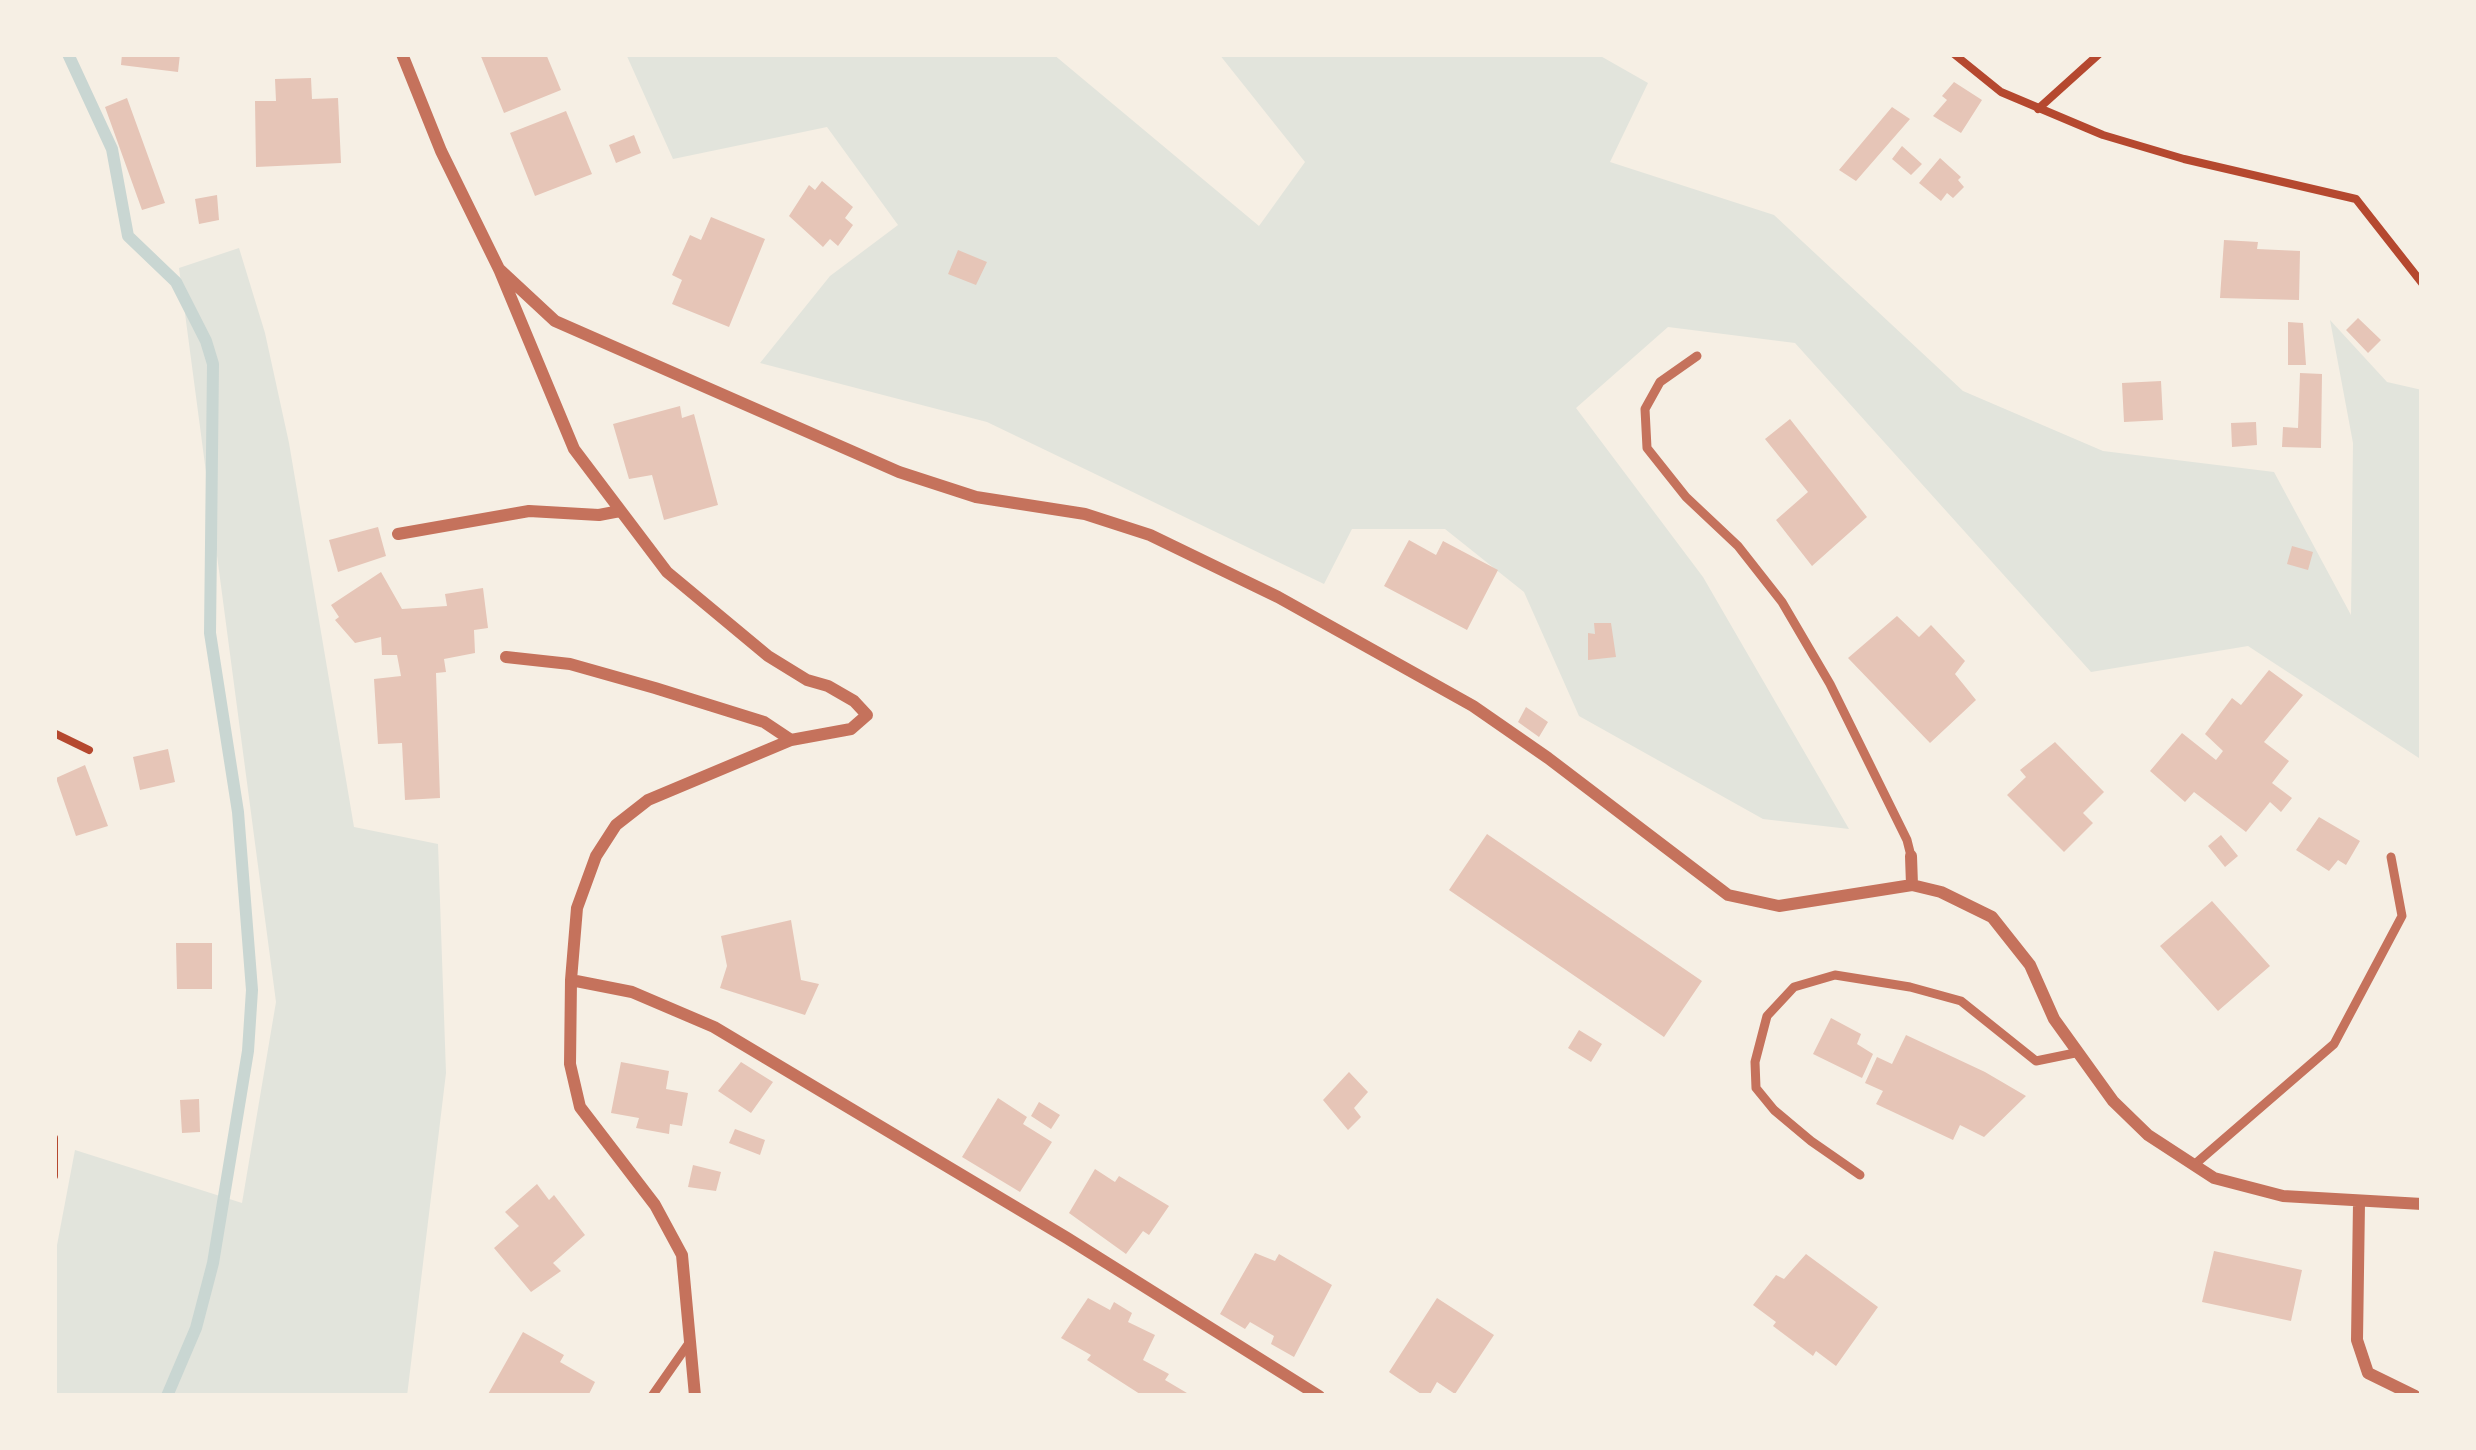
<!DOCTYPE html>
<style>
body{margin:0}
#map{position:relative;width:2476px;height:1450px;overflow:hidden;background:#f6efe4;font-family:Rubik,sans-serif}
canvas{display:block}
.frame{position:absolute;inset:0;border:57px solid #f6efe4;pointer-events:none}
</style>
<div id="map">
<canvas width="2476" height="1450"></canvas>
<div class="frame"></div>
</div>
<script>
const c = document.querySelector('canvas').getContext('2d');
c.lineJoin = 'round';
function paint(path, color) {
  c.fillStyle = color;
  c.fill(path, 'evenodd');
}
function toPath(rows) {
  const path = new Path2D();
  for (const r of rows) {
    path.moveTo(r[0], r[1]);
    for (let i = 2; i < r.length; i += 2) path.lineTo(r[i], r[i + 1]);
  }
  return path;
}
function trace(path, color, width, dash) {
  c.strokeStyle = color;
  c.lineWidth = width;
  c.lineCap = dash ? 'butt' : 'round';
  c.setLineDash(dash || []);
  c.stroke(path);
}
paint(toPath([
 [626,54,1053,54,1259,226,1305,162,1219,54,1597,54,1648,83,1610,162,1774,215,1963,391,2103,451,2274,472,2351,615,2353,443,2330,320,2387,382,2422,390,2422,760,2248,646,2091,672,1795,343,1668,327,1576,408,1703,577,1849,829,1763,819,1579,716,1524,592,1445,529,1352,529,1324,584,987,422,760,363,830,276,898,225,827,127,673,159],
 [239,248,265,333,289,443,354,827,438,844,446,1073,407,1396,54,1396,54,1261,75,1150,242,1203,276,1002,179,268]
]), '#e2e4dc');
trace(toPath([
 [68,54,112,149,128,236,176,282,206,341,213,364,210,633,238,812,252,990,248,1051,213,1263,196,1328,167,1396]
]), '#c9d6d2', 12);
paint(toPath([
 [122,54,180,54,178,72,121,65],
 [480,54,546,54,561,90,504,113],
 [311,78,312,99,338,98,341,163,256,167,255,101,276,101,275,79],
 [1954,82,1982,100,1961,133,1933,116,1947,100,1942,96],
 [127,98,165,203,142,210,105,107],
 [1892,107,1910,119,1856,181,1839,170],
 [566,111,592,174,535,196,510,133],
 [634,135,641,153,616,163,609,145],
 [1902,146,1922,164,1911,175,1892,159],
 [1940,158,1961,177,1958,180,1964,187,1953,198,1947,193,1941,201,1919,183],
 [822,181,853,207,845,218,853,225,838,246,830,239,823,247,789,216,809,185,815,190],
 [217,195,219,220,199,224,195,199],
 [711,217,765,239,729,327,672,304,682,280,672,275,690,235,701,240],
 [2224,240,2258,242,2257,249,2300,251,2299,300,2220,298],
 [958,250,987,262,976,285,948,274],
 [2358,318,2381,340,2368,353,2346,330],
 [2288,322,2303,323,2306,365,2288,365],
 [2300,373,2322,374,2321,448,2282,447,2283,427,2298,428],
 [2161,381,2163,420,2124,422,2122,383],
 [680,406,682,418,694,414,718,505,664,520,652,475,629,479,613,424],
 [1790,419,1867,517,1812,566,1776,520,1808,492,1765,439],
 [2256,422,2257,445,2232,447,2231,423],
 [378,527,386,556,338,572,329,540],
 [1409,540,1436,555,1443,541,1498,570,1467,630,1384,586],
 [2292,546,2313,552,2308,570,2287,564],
 [381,572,402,609,447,606,445,594,483,588,488,628,474,630,475,653,444,659,446,672,436,673,440,798,405,800,402,743,378,744,374,679,401,676,397,655,382,655,381,637,355,643,335,620,339,617,331,605],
 [1897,616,1919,637,1931,625,1965,661,1955,674,1976,700,1930,743,1848,658],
 [1594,623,1611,623,1616,657,1588,660,1588,633,1595,634],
 [2269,670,2303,695,2264,742,2289,761,2272,783,2292,798,2281,812,2270,802,2246,832,2194,792,2185,802,2150,771,2182,733,2216,760,2223,751,2205,734,2232,698,2241,705],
 [1526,707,1548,722,1539,737,1518,722],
 [2055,742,2104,792,2083,813,2093,823,2064,852,2007,795,2026,777,2020,770],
 [168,749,175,782,140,790,133,757],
 [85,765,108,826,76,836,56,778],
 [2319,817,2360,841,2346,865,2338,860,2329,871,2296,850],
 [1487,834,1702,981,1664,1037,1449,890],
 [2221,835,2238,856,2225,867,2208,846],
 [2212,901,2270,966,2218,1011,2160,946],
 [791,920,801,980,819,984,805,1015,720,988,727,966,721,936],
 [176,943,212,943,212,989,177,989],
 [1831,1018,1861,1034,1857,1044,1873,1054,1862,1078,1813,1054],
 [1579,1030,1602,1044,1591,1062,1568,1048],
 [1906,1035,1985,1072,2026,1096,1984,1137,1960,1125,1953,1140,1876,1104,1883,1091,1865,1083,1877,1057,1892,1064],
 [621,1062,669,1071,666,1089,688,1093,682,1126,670,1124,669,1134,636,1128,639,1118,611,1113],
 [741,1062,773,1082,751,1113,718,1091],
 [1349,1072,1368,1092,1354,1108,1361,1117,1348,1130,1323,1100],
 [998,1098,1027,1117,1023,1124,1052,1142,1020,1192,962,1157],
 [199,1099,200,1132,182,1133,180,1100],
 [1039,1102,1060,1115,1051,1129,1031,1116],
 [735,1129,765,1140,760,1155,729,1143],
 [693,1165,721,1172,716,1191,688,1187],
 [1095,1169,1115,1182,1119,1176,1169,1206,1149,1235,1143,1231,1126,1254,1069,1213],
 [537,1184,549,1200,554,1195,585,1235,553,1263,561,1271,531,1292,494,1248,519,1226,505,1212],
 [2214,1251,2302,1270,2291,1321,2202,1302],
 [1255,1253,1275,1261,1279,1254,1332,1285,1294,1357,1271,1344,1274,1336,1250,1322,1245,1329,1220,1314],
 [1806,1254,1878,1307,1836,1366,1816,1351,1813,1356,1773,1326,1776,1322,1753,1305,1776,1275,1784,1279],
 [1088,1298,1110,1310,1114,1302,1132,1313,1128,1322,1155,1335,1143,1360,1169,1374,1165,1380,1192,1396,1143,1396,1087,1360,1091,1355,1061,1338],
 [1437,1298,1494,1335,1455,1394,1437,1382,1429,1396,1424,1396,1389,1372],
 [523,1332,564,1355,560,1362,595,1382,588,1396,487,1396]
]), '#e6c5b7');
trace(toPath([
 [1954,54,2001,92,2103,135,2184,159,2356,199,2422,283],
 [2038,109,2099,54],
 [54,733,89,750],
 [54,1138,54,1176]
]), '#b5482f', 8);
trace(toPath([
 [1697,356,1660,382,1645,409,1647,448,1686,497,1738,546,1782,602,1830,684,1907,840,1911,856],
 [2194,1165,2334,1044,2402,916,2391,857],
 [1860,1175,1811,1141,1774,1110,1756,1088,1755,1062,1767,1016,1794,987,1835,975,1910,987,1961,1001,2036,1061,2075,1053],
 [652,1396,689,1343]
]), '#c5725c', 9);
trace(toPath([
 [402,54,441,151,499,269,574,449,667,572,768,656,807,680,828,686,854,701,867,715,851,729,791,740,648,800,616,825,596,856,577,908,571,980,570,1064,580,1107,655,1205,682,1255,695,1396],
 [499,269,555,321,899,472,976,497,1085,514,1150,535,1278,597,1473,706,1548,758,1728,895,1779,906,1912,885,1941,892,1992,917,2030,965,2054,1019,2113,1101,2148,1135,2214,1178,2283,1196,2422,1204],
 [398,534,529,511,599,515,620,511],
 [506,657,570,664,655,688,764,722,791,740],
 [1911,856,1912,885],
 [571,980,632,992,714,1027,1067,1238,1319,1396],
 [2359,1203,2357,1340,2368,1373,2415,1396]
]), '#c5725c', 12);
</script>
